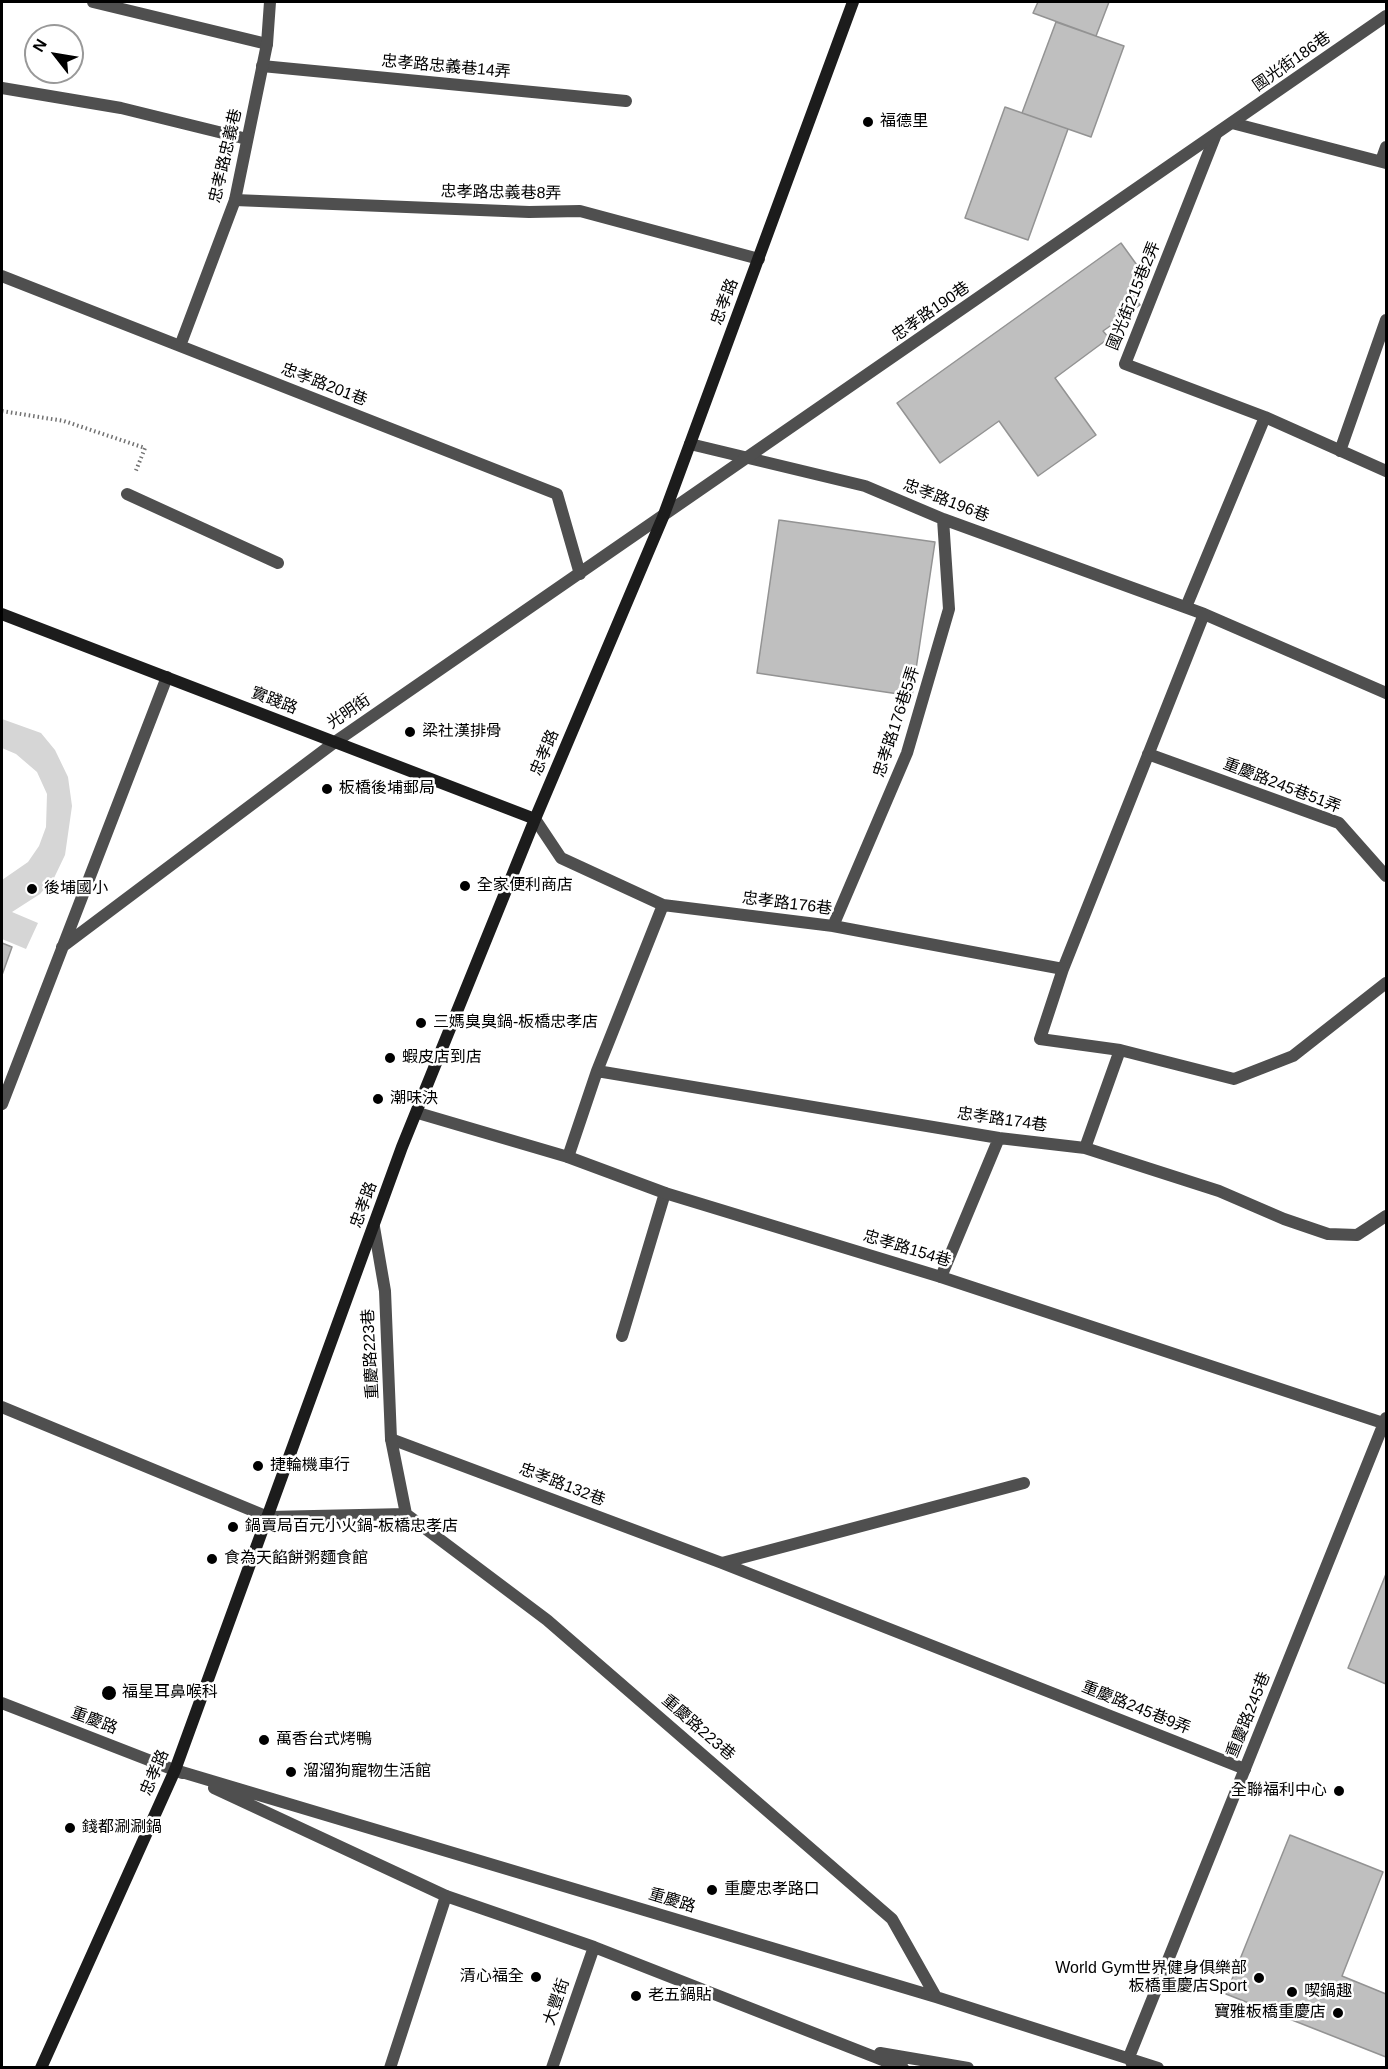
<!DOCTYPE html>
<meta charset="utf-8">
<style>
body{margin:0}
#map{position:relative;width:1388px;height:2069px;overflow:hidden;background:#fff;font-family:Helvetica,sans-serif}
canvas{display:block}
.frame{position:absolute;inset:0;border:3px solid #000;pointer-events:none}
.north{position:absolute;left:24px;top:24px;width:60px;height:60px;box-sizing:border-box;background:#fff;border:2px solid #999;border-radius:50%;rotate:301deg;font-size:16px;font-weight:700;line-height:24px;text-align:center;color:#000}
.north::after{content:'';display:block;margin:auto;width:21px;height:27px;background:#000;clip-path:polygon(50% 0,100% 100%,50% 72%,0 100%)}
</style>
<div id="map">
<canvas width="1388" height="2069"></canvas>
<div class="frame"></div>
<div class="north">N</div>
</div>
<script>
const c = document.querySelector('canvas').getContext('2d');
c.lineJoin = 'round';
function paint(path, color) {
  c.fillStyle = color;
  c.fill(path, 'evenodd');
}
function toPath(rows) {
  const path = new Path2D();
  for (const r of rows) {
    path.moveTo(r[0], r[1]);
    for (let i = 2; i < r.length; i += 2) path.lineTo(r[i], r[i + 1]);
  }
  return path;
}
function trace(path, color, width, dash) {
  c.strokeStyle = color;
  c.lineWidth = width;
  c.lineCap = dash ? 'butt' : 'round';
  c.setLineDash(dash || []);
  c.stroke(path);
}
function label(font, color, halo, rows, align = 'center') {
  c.font = font + ' Helvetica,"Noto Sans TC",sans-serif';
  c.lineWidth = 5;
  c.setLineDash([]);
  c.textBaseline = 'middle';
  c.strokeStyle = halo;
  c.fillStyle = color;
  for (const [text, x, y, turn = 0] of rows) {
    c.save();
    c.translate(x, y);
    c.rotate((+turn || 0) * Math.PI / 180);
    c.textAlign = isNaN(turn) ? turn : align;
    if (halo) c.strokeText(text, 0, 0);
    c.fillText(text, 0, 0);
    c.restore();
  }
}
paint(toPath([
 [2,719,41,733,55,750,68,777,72,806,65,855,54,878,40,894,12,912,38,923,26,949,2,939,2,880,28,862,39,846,46,827,47,794,37,772,16,754,2,748]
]), '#d6d6d6');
const building = toPath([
 [1038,2,1109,2,1096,36,1033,13,1038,2],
 [1056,22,1124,46,1091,137,1022,113,1056,22],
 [1005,107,1068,129,1028,240,965,218,1005,107],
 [1121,243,1147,279,1130,291,1140,305,1103,331,1109,338,1055,378,1096,435,1038,476,999,421,940,463,897,403,1121,243],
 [779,520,935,542,912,696,757,673,779,520],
 [2,943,12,947,2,975,2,943],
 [1386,1574,1386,1684,1348,1668,1386,1574],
 [1290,1835,1383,1872,1342,1976,1386,1994,1386,2057,1226,1994,1290,1835]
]);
paint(building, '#bfbfbf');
trace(building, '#939393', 1.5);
trace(toPath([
 [2,411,64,421,145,448,135,473]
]), '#717171', 4, [1.5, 3]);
trace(toPath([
 [93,2,267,44],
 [262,66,626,101],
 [2,88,121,108,247,139],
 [1232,123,1386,163],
 [1216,134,1125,364,1265,417],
 [235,200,529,212,580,211,759,259],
 [690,444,865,486,943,519,1204,614,1386,693],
 [1340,451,1386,320],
 [127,494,278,563],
 [1186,607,1265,417,1386,471],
 [1204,614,1063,969,1040,1039,1120,1050,1234,1079,1293,1056,1386,983],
 [1148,754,1339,823,1386,876],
 [535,819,561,858,663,905,833,926,1063,969],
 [833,926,907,753,949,609,943,519],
 [597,1071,999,1138,1085,1148,1219,1191,1284,1219,1328,1234,1357,1235,1386,1216],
 [1085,1148,1120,1050],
 [568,1157,597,1071,663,905],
 [941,1277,999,1138],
 [622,1336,665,1193],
 [391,1439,722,1563,1024,1483],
 [722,1563,1245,1769],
 [390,2068,446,1896]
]), '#4f4f4f', 12);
trace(toPath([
 [1381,161,1386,147],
 [2,276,557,494,580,574],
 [180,346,235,200,267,44,270,2],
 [62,947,335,742,1386,16],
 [2,1104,167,677],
 [418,1113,568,1157,665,1193,941,1277,1386,1424],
 [374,1227,385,1291,391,1439,406,1514,547,1620,892,1919,936,1997],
 [2,1407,268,1517,406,1514],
 [2,1703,182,1773],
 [175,1770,936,1997,1158,2068],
 [214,1788,446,1896,594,1947,903,2068],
 [880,2053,968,2068],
 [1132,2064,1129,2057,1386,1418],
 [552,2068,594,1947]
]), '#4f4f4f', 12);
trace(toPath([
 [2,614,535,819],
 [41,2068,175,1770,402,1147,535,819,663,517,853,2]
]), '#1c1c1c', 12);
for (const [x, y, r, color] of [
 [868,122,6,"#000"],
 [410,732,6,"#000"],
 [327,789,6,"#000"],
 [465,886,6,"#000"],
 [32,889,6,"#000"],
 [421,1023,6,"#000"],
 [390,1058,6,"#000"],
 [378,1099,6,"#000"],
 [258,1466,6,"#000"],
 [233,1527,6,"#000"],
 [212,1559,6,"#000"],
 [109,1693,8,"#000"],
 [264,1740,6,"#000"],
 [291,1772,6,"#000"],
 [1339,1791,6,"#000"],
 [70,1828,6,"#000"],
 [712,1890,6,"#000"],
 [536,1977,6,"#000"],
 [1259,1978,6,"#000"],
 [1292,1992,6,"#000"],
 [636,1996,6,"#000"],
 [1338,2013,6,"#000"]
]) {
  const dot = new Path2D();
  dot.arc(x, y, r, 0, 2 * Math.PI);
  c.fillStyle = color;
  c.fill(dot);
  trace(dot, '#fff', 2);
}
label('16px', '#000', '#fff', [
 ["國光街186巷",1292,62,-35],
 ["忠孝路忠義巷14弄",446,67,5],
 ["忠孝路忠義巷",226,156,-77],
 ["忠孝路忠義巷8弄",501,193,1],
 ["國光街215巷2弄",1134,296,-68],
 ["忠孝路",725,302,-69],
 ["忠孝路190巷",931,312,-35],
 ["忠孝路201巷",324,385,21],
 ["忠孝路196巷",946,501,21],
 ["實踐路",274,701,21],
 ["光明街",349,712,-34],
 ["忠孝路176巷5弄",897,722,-72],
 ["忠孝路",545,753,-67],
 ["重慶路245巷51弄",1282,786,21],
 ["忠孝路176巷",787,904,7],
 ["忠孝路174巷",1002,1120,8],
 ["忠孝路",364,1205,-70],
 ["忠孝路154巷",907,1249,17],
 ["重慶路223巷",371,1354,-93],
 ["忠孝路132巷",562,1485,21],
 ["重慶路245巷9弄",1136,1708,22],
 ["重慶路245巷",1249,1715,-68],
 ["重慶路",94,1721,21],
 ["重慶路223巷",698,1728,41],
 ["忠孝路",155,1773,-67],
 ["重慶路",672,1901,17],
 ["大豐街",557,2002,-71]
]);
label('16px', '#000', '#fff', [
 ["福德里",880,122],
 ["梁社漢排骨",422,732],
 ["板橋後埔郵局",339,789],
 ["全家便利商店",477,886],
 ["後埔國小",44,889],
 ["三媽臭臭鍋-板橋忠孝店",433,1023],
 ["蝦皮店到店",402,1058],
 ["潮味決",390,1099],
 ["捷輪機車行",270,1466],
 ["鍋賣局百元小火鍋-板橋忠孝店",245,1527],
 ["食為天餡餅粥麵食館",224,1559],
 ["福星耳鼻喉科",122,1693],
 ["萬香台式烤鴨",276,1740],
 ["溜溜狗寵物生活館",303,1772],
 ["全聯福利中心",1327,1791,"right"],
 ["錢都涮涮鍋",82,1828],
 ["重慶忠孝路口",724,1890],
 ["World Gym世界健身俱樂部",1247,1969,"right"],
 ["板橋重慶店Sport",1247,1987,"right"],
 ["清心福全",524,1977,"right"],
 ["喫鍋趣",1304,1992],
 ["老五鍋貼",648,1996],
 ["寶雅板橋重慶店",1326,2013,"right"]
], 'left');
</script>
